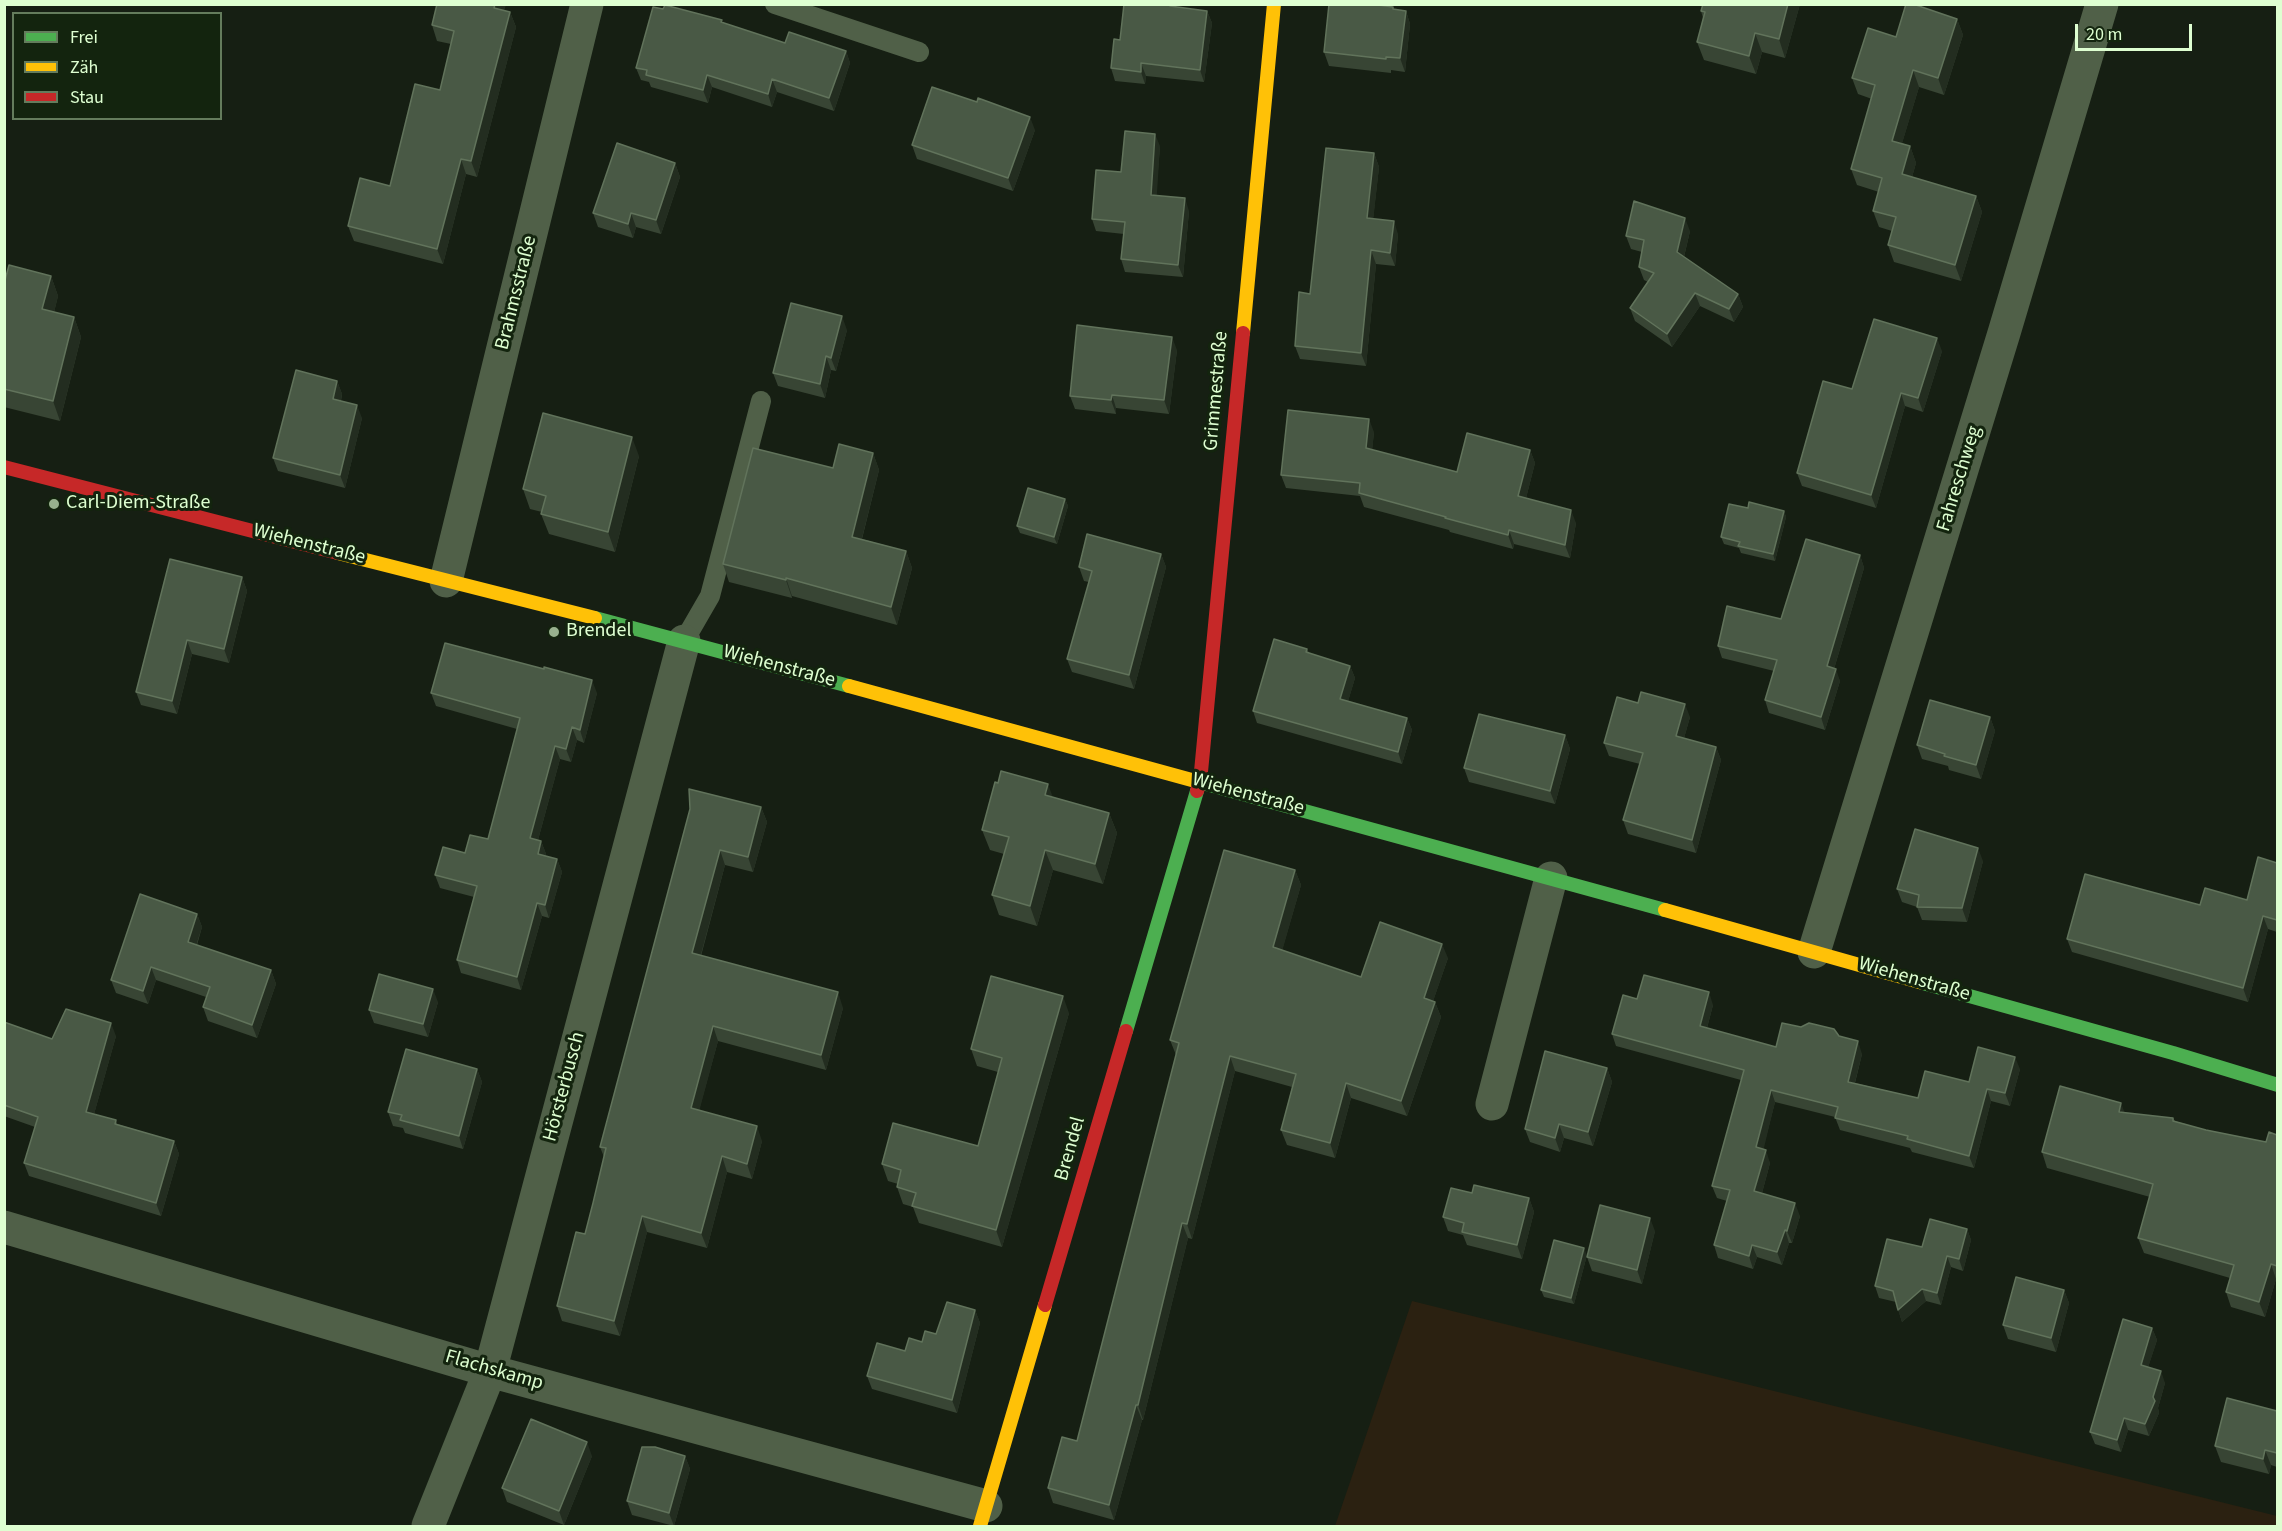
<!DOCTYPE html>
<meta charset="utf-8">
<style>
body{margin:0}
#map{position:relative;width:2282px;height:1531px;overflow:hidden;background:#161f13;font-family:"Source Sans 3",sans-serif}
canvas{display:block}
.frame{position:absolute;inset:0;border:6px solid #deffd1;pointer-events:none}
.legend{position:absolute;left:12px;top:12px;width:210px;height:108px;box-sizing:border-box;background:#13240e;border:2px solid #647c5c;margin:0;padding:8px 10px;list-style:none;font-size:18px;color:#deffd1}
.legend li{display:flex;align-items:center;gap:12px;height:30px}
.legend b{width:30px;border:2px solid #647c5c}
.scale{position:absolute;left:2075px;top:24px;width:117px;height:27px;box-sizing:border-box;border:3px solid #deffd1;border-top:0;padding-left:8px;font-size:18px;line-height:21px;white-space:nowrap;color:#deffd1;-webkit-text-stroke:4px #13240e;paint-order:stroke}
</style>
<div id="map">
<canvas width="2282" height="1531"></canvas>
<div class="frame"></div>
<ul class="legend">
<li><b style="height:8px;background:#4caf50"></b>Frei</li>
<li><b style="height:8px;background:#ffc107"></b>Zäh</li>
<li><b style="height:8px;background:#c62828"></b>Stau</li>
</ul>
<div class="scale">20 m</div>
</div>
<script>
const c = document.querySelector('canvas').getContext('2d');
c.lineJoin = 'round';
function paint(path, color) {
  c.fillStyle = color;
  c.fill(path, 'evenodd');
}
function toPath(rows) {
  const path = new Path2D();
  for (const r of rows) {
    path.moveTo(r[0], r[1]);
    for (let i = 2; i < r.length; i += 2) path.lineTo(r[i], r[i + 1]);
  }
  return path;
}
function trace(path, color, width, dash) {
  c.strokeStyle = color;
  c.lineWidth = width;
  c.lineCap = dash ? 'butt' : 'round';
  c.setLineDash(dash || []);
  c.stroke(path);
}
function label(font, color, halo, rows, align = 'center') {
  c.font = font + ' "Source Sans 3",sans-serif';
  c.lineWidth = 6;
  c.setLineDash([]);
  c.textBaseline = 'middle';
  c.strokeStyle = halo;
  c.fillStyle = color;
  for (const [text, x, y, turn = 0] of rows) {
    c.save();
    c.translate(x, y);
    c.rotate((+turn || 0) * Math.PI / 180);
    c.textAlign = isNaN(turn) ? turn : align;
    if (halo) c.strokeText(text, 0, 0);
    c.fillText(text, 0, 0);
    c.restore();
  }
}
paint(toPath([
 [1412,1301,2277,1516,2277,1526,1335,1526]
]), '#2b2111');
trace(toPath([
 [775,4,919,52],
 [684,641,710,596,761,401]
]), '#506048', 20);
trace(toPath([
 [446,581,587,4],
 [1814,952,2004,333,2102,4],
 [1492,1104,1551,878],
 [4,1227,490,1371,986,1506],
 [428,1526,490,1371,684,641]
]), '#506048', 33);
trace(toPath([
 [595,618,849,686],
 [1199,782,1665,910],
 [1923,983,2173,1053,2278,1085],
 [1126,1031,1197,791]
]), '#4caf50', 14);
trace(toPath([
 [1243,333,1274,4],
 [338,553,595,618],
 [849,686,1199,782],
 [1665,910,1923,983],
 [980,1526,1045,1305]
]), '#ffc107', 14);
trace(toPath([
 [4,467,338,553],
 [1197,791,1200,782,1243,333],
 [1045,1305,1126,1031]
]), '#c62828', 14);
paint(toPath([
 [437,4,506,4,504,10,510,12,516,27,477,177,466,174,443,264,354,241,348,226,390,186,440,90,451,44,437,41,432,25],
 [1800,4,1785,58,1762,52,1756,74,1704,60,1697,42,1703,18,1701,11],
 [1176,7,1207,11,1212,23,1204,82,1146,76,1145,84,1115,81,1111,68,1120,40],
 [1406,11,1410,24,1405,72,1391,70,1391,73,1329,66,1324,52],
 [1957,19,1963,35,1944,95,1919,87,1902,143,1910,146,1916,163,1912,177,1976,196,1982,212,1961,281,1894,262,1888,245,1892,231,1879,227,1873,211,1879,192,1857,185,1851,169,1872,99,1858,94,1852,78,1896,37],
 [723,23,785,43,846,51,850,63,834,111,777,92,772,107,712,87,708,103,651,87,649,82,641,80,636,68],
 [1035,130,1013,191,917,159,912,145],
 [1160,146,1156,196,1189,211,1183,277,1125,272,1121,259,1124,234,1096,231,1092,219,1121,172],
 [1374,153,1379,167,1373,219,1398,234,1395,266,1376,264,1366,366,1300,359,1295,346,1310,294],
 [675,163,680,177,661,234,636,227,633,238,598,227,593,213],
 [1690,231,1684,257,1738,294,1743,307,1734,322,1700,306,1672,347,1635,321,1630,308,1648,282,1644,280,1639,267,1642,252,1631,249,1626,236],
 [51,276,58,296,54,312,74,317,81,337,60,421,4,407,4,284],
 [847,330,836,371,831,370,825,398,778,386,773,373],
 [1177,350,1169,414,1116,408,1116,414,1075,409,1070,396],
 [1942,351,1923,412,1905,406,1876,508,1802,486,1797,473,1852,389],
 [337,381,342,394,341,401,362,418,345,488,278,471,273,458],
 [1374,432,1372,450,1457,472,1530,450,1535,463,1526,498,1576,523,1570,558,1514,544,1513,549,1450,532,1449,530,1364,507,1360,496,1286,488,1281,475],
 [873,453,879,470,862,539,906,551,912,568,897,625,792,596,792,598,729,582,723,564,833,468],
 [639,456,615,552,549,534,541,514,542,512,530,509,523,489],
 [1065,499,1068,506,1057,544,1020,533,1017,526],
 [1784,511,1786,517,1775,561,1741,553,1739,548,1724,544,1721,537],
 [1161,554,1166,567,1134,689,1072,672,1067,659,1089,582,1084,581,1079,567],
 [1860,555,1864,568,1834,669,1840,681,1825,730,1769,713,1765,700,1774,671,1722,658,1718,646,1781,619],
 [242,577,247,591,229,663,192,654,177,714,141,705,136,692],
 [1307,649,1309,653,1350,666,1355,678,1348,701,1407,718,1412,730,1402,764,1257,723,1253,711],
 [431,693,597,693,584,743,577,740,571,762,560,759,538,840,541,841,546,854,545,856,557,859,562,872,549,918,542,916,521,990,461,973,457,960,474,897,440,888,435,875,465,853,488,839,517,729,436,706],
 [1690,717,1684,738,1716,747,1721,760,1696,853,1628,834,1623,820,1640,764,1609,756,1604,743],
 [1990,717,1995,731,1981,779,1949,770,1948,766,1922,759,1917,745],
 [1565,735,1570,749,1555,804,1469,782,1464,768],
 [1053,797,1109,813,1117,833,1103,884,1053,870,1037,926,999,915,992,895,1004,854,990,850,982,830],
 [761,807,767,822,753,872,725,865,701,956,843,1008,826,1070,718,1041,699,1110,762,1141,752,1179,727,1172,707,1248,647,1232,620,1336,562,1321,557,1306,585,1234,593,1203,604,1157,600,1147,690,809],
 [1983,861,1967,922,1922,920,1917,907,1902,902,1897,889],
 [2277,863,2277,932,2268,929,2248,1002,2072,952,2067,939,2200,905,2247,900],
 [1295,870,1301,885,1282,950,1361,977,1448,958,1433,1001,1435,1002,1441,1017,1407,1116,1351,1098,1335,1158,1287,1145,1281,1130,1292,1087,1235,1071,1192,1239,1188,1238,1143,1420,1142,1420,1114,1520,1053,1503,1048,1488,1077,1441,1176,1055,1170,1040],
 [197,914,202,927,197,945,271,970,276,984,257,1038,208,1021,203,1007,206,997,156,980,148,1004,116,993,111,980],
 [1637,999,1713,1005,1707,1028,1776,1047,1839,1036,1862,1054,1855,1083,1918,1098,1969,1082,2020,1069,2010,1106,1991,1101,1974,1168,1912,1152,1910,1148,1840,1130,1835,1117,1775,1102,1763,1149,1770,1163,1762,1193,1800,1216,1792,1243,1789,1243,1782,1265,1757,1257,1753,1269,1718,1258,1714,1245,1727,1201,1717,1198,1712,1186,1741,1080,1616,1046,1612,1034],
 [438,1002,428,1037,374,1023,369,1010],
 [1069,1013,1002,1247,919,1223,913,1207,903,1204,897,1187,898,1184,888,1181,882,1164,978,1146,998,1072,977,1066,971,1049],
 [4,1022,52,1039,116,1036,94,1114,116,1120,117,1124,174,1141,179,1154,161,1216,29,1176,24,1163,35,1127,4,1116],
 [1607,1068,1612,1082,1593,1146,1564,1138,1560,1152,1530,1142,1525,1129],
 [477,1069,482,1082,463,1149,405,1133,403,1128,393,1126,388,1112],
 [2125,1113,2173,1118,2175,1121,2206,1130,2266,1142,2277,1135,2277,1280,2276,1279,2265,1317,2231,1307,2226,1292,2230,1278,2144,1253,2138,1238,2150,1197,2047,1168,2042,1152],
 [1472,1193,1529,1198,1534,1212,1522,1259,1467,1245,1463,1235,1448,1231,1443,1217],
 [1967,1229,1971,1240,1963,1271,1951,1267,1941,1305,1926,1301,1902,1322,1896,1302,1879,1298,1875,1286,1922,1247],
 [1655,1231,1642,1284,1592,1271,1587,1257],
 [1587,1255,1574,1304,1544,1297,1541,1290],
 [2064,1290,2069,1303,2056,1352,2008,1339,2003,1325],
 [975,1310,980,1323,957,1413,872,1389,867,1376,905,1351,936,1334],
 [2152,1328,2157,1340,2148,1367,2165,1383,2158,1408,2159,1413,2149,1436,2128,1430,2121,1452,2095,1444,2090,1432],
 [2277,1411,2277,1467,2271,1465,2269,1474,2221,1462,2215,1446],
 [592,1456,564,1525,507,1502,502,1488],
 [685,1456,690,1469,674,1526,632,1515,627,1501]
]), '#384534');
paint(toPath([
 [495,4,506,4,500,23,494,8],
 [1788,4,1800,4,1785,58,1779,39],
 [1207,11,1212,23,1204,82,1200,70],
 [1406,11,1410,24,1405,72,1400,58],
 [510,12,516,27,477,177,471,161],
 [1957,19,1963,35,1944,95,1938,78],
 [1755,33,1762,52,1756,74,1749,56],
 [846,51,850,63,834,111,829,98],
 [1141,63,1146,76,1145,84,1141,72],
 [1913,70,1919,87,1898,157,1892,141],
 [707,75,712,87,708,103,703,90],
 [772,79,777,92,772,107,768,94],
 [1030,117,1035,130,1013,191,1008,178],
 [1155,134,1160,146,1156,208,1151,195],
 [1910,146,1916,163,1908,191,1902,174],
 [1374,153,1379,167,1372,231,1367,218],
 [461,159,466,174,443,264,437,249],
 [675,163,680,177,661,234,656,220],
 [1976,196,1982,212,1961,281,1955,265],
 [1185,198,1189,211,1183,277,1178,265],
 [631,213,636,227,633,238,628,224],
 [1685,218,1690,231,1682,265,1677,252],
 [1394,221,1398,234,1395,266,1390,253],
 [1371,250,1376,264,1366,366,1361,353],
 [51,276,58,296,50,329,42,309],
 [1695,293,1700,306,1672,347,1667,334],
 [1738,294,1743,307,1734,322,1729,309],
 [842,316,847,330,836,371,831,358],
 [74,317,81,337,60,421,53,401],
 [1172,337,1177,350,1169,414,1164,400],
 [1937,338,1942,351,1923,412,1918,398],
 [826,356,831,370,825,398,820,384],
 [337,381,342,394,338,412,333,399],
 [1901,393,1905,406,1876,508,1871,495],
 [1112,395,1116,408,1116,414,1111,400],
 [357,405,362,418,345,488,340,475],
 [1369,419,1374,432,1371,462,1366,448],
 [632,437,639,456,615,552,608,532],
 [1530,450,1535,463,1523,510,1518,496],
 [873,453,879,470,858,554,852,537],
 [1065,499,1068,506,1057,544,1054,537],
 [1571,510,1576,523,1570,558,1565,545],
 [1784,511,1786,517,1775,561,1773,554],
 [1509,530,1514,544,1513,549,1508,535],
 [906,551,912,568,897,625,891,607],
 [1161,554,1166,567,1134,689,1129,675],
 [1860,555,1864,568,1831,679,1827,666],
 [242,577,247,591,229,663,224,649],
 [786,578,792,596,792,598,786,580],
 [187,640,192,654,177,714,172,701],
 [1350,666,1355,678,1345,712,1340,699],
 [1836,669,1840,681,1825,730,1821,717],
 [592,680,597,693,584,743,580,730],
 [1685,704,1690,717,1681,749,1676,736],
 [1990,717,1995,731,1981,779,1976,765],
 [1407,718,1412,730,1402,764,1398,752],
 [572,727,577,740,571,762,566,749],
 [1565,735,1570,749,1555,804,1550,791],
 [555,746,560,759,535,851,530,838],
 [1716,747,1721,760,1696,853,1692,840],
 [1048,784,1055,803,1045,795],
 [761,807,767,822,753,872,748,857],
 [1109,813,1117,833,1103,884,1095,864],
 [541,841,546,854,542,867,538,854],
 [1978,848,1983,861,1967,922,1962,908],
 [720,850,725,865,697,969,692,953],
 [1045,850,1053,870,1037,926,1030,906],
 [557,859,562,872,549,918,545,905],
 [1295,870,1301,885,1279,962,1273,947],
 [537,903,542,916,521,990,517,977],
 [197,914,202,927,193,955,188,942],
 [2263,916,2268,929,2248,1002,2243,988],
 [1442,944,1448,958,1429,1013,1424,998],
 [151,967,156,980,148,1004,143,991],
 [271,970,276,984,257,1038,252,1025],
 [433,989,438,1002,428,1037,423,1024],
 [838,992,843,1008,826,1070,821,1055],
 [1709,992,1713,1005,1704,1039,1700,1026],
 [1063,996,1069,1013,1002,1247,996,1230],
 [1435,1002,1441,1017,1407,1116,1401,1101],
 [111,1023,116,1036,91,1125,86,1112],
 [713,1026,718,1041,696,1123,691,1108],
 [1858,1041,1862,1054,1852,1094,1848,1082],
 [1230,1056,1235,1071,1192,1239,1187,1224],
 [2015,1057,2020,1069,2010,1106,2005,1093],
 [1607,1068,1612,1082,1593,1146,1588,1132],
 [477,1069,482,1082,463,1149,459,1136],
 [1346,1083,1351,1098,1335,1158,1330,1143],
 [1987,1089,1991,1101,1974,1168,1969,1156],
 [1771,1090,1775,1102,1761,1160,1756,1147],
 [2121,1103,2127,1119,2119,1112],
 [1559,1124,1564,1138,1560,1152,1555,1138],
 [757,1126,762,1141,752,1179,747,1164],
 [174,1141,179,1154,161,1216,156,1203],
 [1766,1150,1770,1163,1759,1204,1754,1191],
 [722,1156,727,1172,707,1248,701,1233],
 [1529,1198,1534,1212,1522,1259,1517,1245],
 [1795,1203,1800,1216,1792,1243,1787,1231],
 [642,1216,647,1232,620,1336,614,1321],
 [1650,1218,1655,1231,1642,1284,1637,1270],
 [1182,1223,1188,1238,1143,1420,1138,1405],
 [1967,1229,1971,1240,1963,1271,1959,1259],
 [1785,1230,1789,1243,1782,1265,1777,1252],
 [1752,1245,1757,1257,1753,1269,1749,1256],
 [1584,1248,1587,1255,1574,1304,1571,1298],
 [1947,1256,1951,1267,1941,1305,1937,1293],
 [2271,1264,2276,1279,2265,1317,2259,1302],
 [1922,1289,1926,1301,1902,1322,1898,1310],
 [2064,1290,2069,1303,2056,1352,2051,1338],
 [975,1310,980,1323,957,1413,952,1400],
 [2152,1328,2157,1340,2145,1377,2141,1365],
 [2161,1371,2165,1383,2158,1408,2159,1413,2149,1436,2145,1424],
 [1136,1405,1142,1420,1114,1520,1109,1505],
 [2124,1418,2128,1430,2121,1452,2117,1440],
 [587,1442,592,1456,564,1525,559,1511],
 [2265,1450,2271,1465,2269,1474,2263,1459],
 [685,1456,690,1469,674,1526,669,1513]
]), '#232d20');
const building = toPath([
 [437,4,495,4,494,8,510,12,471,161,461,159,437,249,348,226,360,178,390,186,415,84,440,90,454,31,432,25,437,4],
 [1124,4,1170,4,1170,6,1207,11,1200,70,1141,63,1141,72,1111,68,1114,39,1120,40,1124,4],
 [1329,4,1370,4,1393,7,1393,9,1406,11,1400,58,1386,57,1386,59,1324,52,1329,4],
 [1703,4,1788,4,1779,39,1755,33,1749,56,1697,42,1705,12,1701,11,1703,4],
 [1906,4,1913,4,1957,19,1938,78,1913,70,1892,141,1910,146,1902,174,1976,196,1955,265,1888,245,1896,217,1873,211,1882,178,1851,169,1875,85,1852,78,1868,28,1896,37,1906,4],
 [665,5,722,20,721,22,785,43,789,32,846,51,829,98,772,79,768,94,707,75,703,90,646,75,647,70,636,68,653,7,663,9,665,5],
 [932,87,977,102,978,98,1030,117,1008,178,912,145,932,87],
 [1125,131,1155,134,1151,195,1185,198,1178,265,1121,259,1125,222,1092,219,1096,170,1121,172,1125,131],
 [617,143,675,163,656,220,631,213,628,224,593,213,617,143],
 [1326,148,1374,153,1367,218,1394,221,1390,253,1371,250,1361,353,1295,346,1299,292,1310,294,1326,148],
 [1634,201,1685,218,1677,252,1738,294,1729,309,1695,293,1667,334,1630,308,1654,273,1639,267,1644,240,1626,236,1634,201],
 [9,265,51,276,42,309,74,317,53,401,4,389,4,284,9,265],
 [791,303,842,316,831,358,826,356,820,384,773,373,791,303],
 [1874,319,1937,338,1918,398,1901,393,1871,495,1797,473,1823,381,1852,389,1874,319],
 [1077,325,1172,337,1164,400,1112,395,1111,400,1070,396,1077,325],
 [296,370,337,381,333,399,357,405,340,475,273,458,296,370],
 [1288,410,1369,419,1366,448,1457,472,1467,433,1530,450,1518,496,1571,510,1565,545,1509,530,1508,535,1445,518,1446,517,1359,493,1360,483,1281,475,1288,410],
 [543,413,632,437,608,532,541,514,546,496,523,489,543,413],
 [839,444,873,453,852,537,906,551,891,607,786,578,786,580,723,564,753,448,833,468,839,444],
 [1028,488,1065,499,1054,537,1017,526,1028,488],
 [1749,502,1784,511,1773,554,1738,546,1740,542,1721,537,1729,504,1748,508,1749,502],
 [1087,534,1161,554,1129,675,1067,659,1092,571,1079,567,1087,534],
 [1806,539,1860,555,1827,666,1836,669,1821,717,1765,700,1777,660,1718,646,1727,606,1781,619,1806,539],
 [170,559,242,577,224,649,187,640,172,701,136,692,170,559],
 [1274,639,1307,649,1306,652,1350,666,1340,699,1407,718,1398,752,1253,711,1274,639],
 [445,643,544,669,544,667,592,680,580,730,572,727,566,749,555,746,530,838,541,841,538,854,557,859,545,905,537,903,517,977,457,960,477,886,435,875,443,847,465,853,470,835,488,839,520,718,431,693,445,643],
 [1641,692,1685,704,1676,736,1716,747,1692,840,1623,820,1643,753,1604,743,1617,697,1638,703,1641,692],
 [1930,700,1990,717,1976,765,1944,756,1945,754,1917,745,1930,700],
 [1479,714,1565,735,1550,791,1464,768,1479,714],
 [1001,771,1048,784,1045,795,1109,813,1095,864,1045,850,1030,906,992,895,1009,837,982,830,995,782,998,783,1001,771],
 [689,789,761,807,748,857,720,850,692,953,838,992,821,1055,713,1026,691,1108,757,1126,747,1164,722,1156,701,1233,642,1216,614,1321,557,1306,576,1232,585,1234,593,1203,606,1148,600,1147,690,809,689,789],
 [1915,829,1978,848,1962,908,1917,907,1919,895,1897,889,1915,829],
 [1224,850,1295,870,1273,947,1361,977,1380,922,1442,944,1424,998,1435,1002,1401,1101,1346,1083,1330,1143,1281,1130,1296,1074,1230,1056,1187,1224,1182,1223,1138,1405,1136,1405,1109,1505,1048,1488,1062,1437,1077,1441,1179,1043,1170,1040,1224,850],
 [2258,857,2277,863,2277,920,2263,916,2243,988,2067,939,2085,874,2200,905,2205,888,2247,900,2258,857],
 [140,894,197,914,188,942,271,970,252,1025,203,1007,210,987,151,967,143,991,111,980,140,894],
 [379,974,433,989,423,1024,369,1010,379,974],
 [1644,975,1709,992,1700,1026,1776,1047,1782,1023,1801,1027,1809,1023,1834,1029,1839,1036,1858,1041,1848,1082,1918,1098,1925,1071,1969,1082,1978,1047,2015,1057,2005,1093,1987,1089,1969,1156,1907,1139,1908,1136,1835,1118,1838,1107,1771,1090,1756,1147,1766,1150,1754,1191,1795,1203,1787,1231,1785,1230,1777,1252,1752,1245,1749,1256,1714,1245,1730,1190,1712,1186,1744,1070,1612,1034,1623,995,1637,999,1644,975],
 [991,976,1063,996,996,1230,912,1206,916,1193,897,1187,901,1170,882,1164,893,1123,978,1146,1002,1058,971,1049,991,976],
 [66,1009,111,1023,86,1112,116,1120,115,1124,174,1141,156,1203,24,1163,38,1117,4,1105,4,1022,52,1039,66,1009],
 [406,1049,477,1069,459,1136,400,1120,402,1115,388,1112,406,1049],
 [1545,1051,1607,1068,1588,1132,1559,1124,1555,1138,1525,1129,1545,1051],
 [2060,1086,2121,1103,2119,1112,2173,1118,2173,1121,2206,1130,2266,1142,2269,1132,2277,1135,2277,1266,2271,1264,2259,1302,2226,1292,2234,1265,2138,1238,2153,1184,2042,1152,2060,1086],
 [1474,1185,1529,1198,1517,1245,1462,1232,1464,1223,1443,1217,1451,1188,1472,1193,1474,1185],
 [1600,1205,1650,1218,1637,1270,1587,1257,1600,1205],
 [1930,1219,1967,1229,1959,1259,1947,1256,1937,1293,1922,1289,1898,1310,1893,1291,1875,1286,1887,1239,1922,1247,1930,1219],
 [1554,1240,1584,1248,1571,1298,1541,1290,1554,1240],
 [2016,1277,2064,1290,2051,1338,2003,1325,2016,1277],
 [947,1302,975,1310,952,1400,867,1376,877,1343,905,1351,909,1338,922,1342,925,1331,936,1334,947,1302],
 [2123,1319,2152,1328,2141,1365,2161,1371,2153,1397,2155,1401,2145,1424,2124,1418,2117,1440,2090,1432,2123,1319],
 [2227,1398,2277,1411,2277,1453,2265,1450,2263,1459,2215,1446,2227,1398],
 [531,1419,587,1442,559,1511,502,1488,531,1419],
 [642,1447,655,1447,685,1456,669,1513,627,1501,642,1447]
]);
paint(building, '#495945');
trace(building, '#61735b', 1.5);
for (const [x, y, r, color] of [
 [54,504,6,"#98b18e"],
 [554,632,6,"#98b18e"]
]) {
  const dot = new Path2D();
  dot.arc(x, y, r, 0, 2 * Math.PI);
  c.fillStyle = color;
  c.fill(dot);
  trace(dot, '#13240e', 2);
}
label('20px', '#deffd1', '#13240e', [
 ["Brahmsstraße",517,293,-76],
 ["Grimmestraße",1217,391,-85],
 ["Fahreschweg",1960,479,-73],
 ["Wiehenstraße",309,545,14],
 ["Wiehenstraße",779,667,15],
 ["Wiehenstraße",1248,795,15],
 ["Wiehenstraße",1914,980,16],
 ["Hörsterbusch",565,1087,-75],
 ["Brendel",1071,1149,-74],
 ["Flachskamp",494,1371,16]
]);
label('20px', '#deffd1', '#13240e', [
 ["Carl-Diem-Straße",66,504],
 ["Brendel",566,632]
], 'left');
</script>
